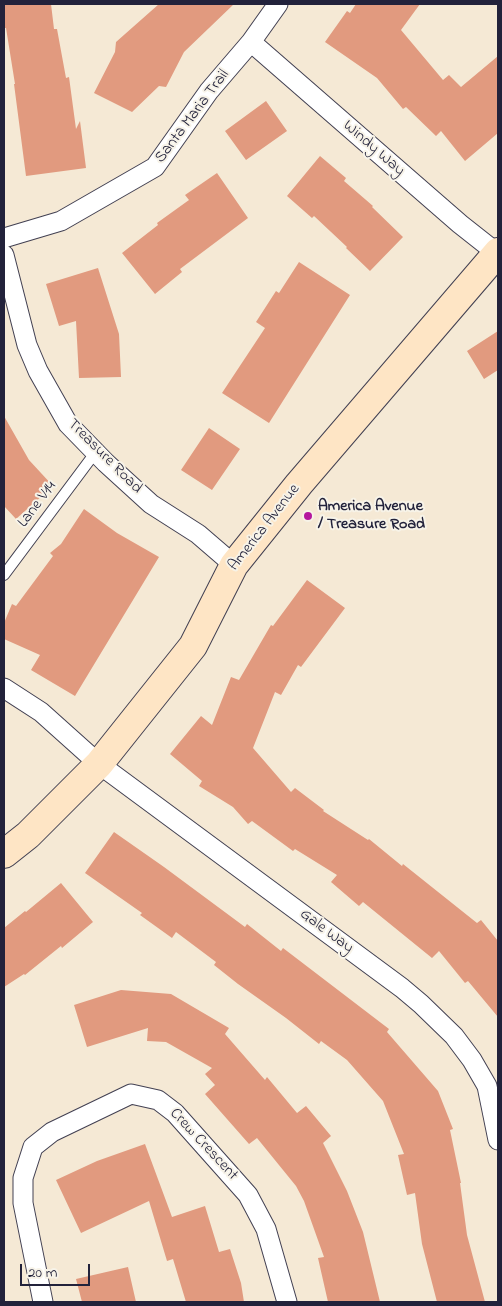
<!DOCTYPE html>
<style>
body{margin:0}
#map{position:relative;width:502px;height:1306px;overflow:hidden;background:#f5e9d5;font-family:"Indie Flower",sans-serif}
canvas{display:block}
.frame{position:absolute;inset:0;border:5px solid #22223b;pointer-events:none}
.scale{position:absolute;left:20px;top:1264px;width:70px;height:22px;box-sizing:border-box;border:2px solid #22223b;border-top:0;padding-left:6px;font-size:15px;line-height:18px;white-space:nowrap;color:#22223b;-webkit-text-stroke:4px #f7f3e8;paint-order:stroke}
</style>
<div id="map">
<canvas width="502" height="1306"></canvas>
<div class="frame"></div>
<div class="scale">20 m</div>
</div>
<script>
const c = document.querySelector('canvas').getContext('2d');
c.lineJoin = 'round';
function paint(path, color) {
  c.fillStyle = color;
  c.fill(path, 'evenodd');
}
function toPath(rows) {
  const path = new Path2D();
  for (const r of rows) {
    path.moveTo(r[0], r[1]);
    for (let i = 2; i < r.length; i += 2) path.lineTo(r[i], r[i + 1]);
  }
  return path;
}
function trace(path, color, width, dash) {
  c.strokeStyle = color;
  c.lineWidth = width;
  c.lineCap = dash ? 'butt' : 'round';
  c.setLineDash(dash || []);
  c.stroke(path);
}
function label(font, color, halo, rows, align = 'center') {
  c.font = font + ' "Indie Flower",sans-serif';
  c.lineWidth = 4;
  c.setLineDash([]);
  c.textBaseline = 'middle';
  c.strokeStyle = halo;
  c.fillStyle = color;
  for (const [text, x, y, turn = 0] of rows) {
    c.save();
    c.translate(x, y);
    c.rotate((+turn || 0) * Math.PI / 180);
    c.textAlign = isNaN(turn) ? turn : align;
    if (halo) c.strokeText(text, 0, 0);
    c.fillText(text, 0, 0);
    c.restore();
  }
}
paint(toPath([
 [4,4,51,4,54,29,57,29,66,78,69,77,76,129,80,121,86,168,26,176,14,84,15,84,6,28,4,28],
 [159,4,234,4,184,52,166,87,159,86,132,112,94,93,115,52,116,42],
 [356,4,420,4,401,30,443,80,449,75,461,87,498,56,498,133,465,161,441,131,436,136,406,107,403,109,377,78,325,42,347,11,350,13],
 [266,101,287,131,246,160,225,131],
 [320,156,346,178,344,181,373,206,372,207,403,237,370,271,346,248,347,247,314,216,312,218,287,196],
 [217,173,248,218,180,269,182,272,155,294,122,253,158,225,157,223,189,200,185,195],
 [299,262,350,295,269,423,222,393,265,328,256,322,276,291,279,293],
 [98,268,119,334,121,377,79,378,76,321,59,326,46,284],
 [498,331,498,370,484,379,467,351],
 [4,416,29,460,53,486,16,519,4,506],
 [209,428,240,449,212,490,181,470],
 [84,509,117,533,159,557,75,696,31,670,40,655,4,639,4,623,12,604,16,606,53,556,50,553,61,544],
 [307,580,345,608,301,667,298,665,281,695,275,692,253,748,291,792,295,788,324,810,323,811,368,840,369,839,402,866,403,864,477,923,481,920,498,941,498,1017,468,981,465,983,439,951,432,958,363,902,359,906,331,882,337,875,295,849,293,851,252,821,248,824,233,807,199,786,202,781,170,754,201,716,212,725,231,677,239,680,271,625,273,626],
 [114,832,164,867,245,927,247,924,281,951,283,948,389,1029,387,1032,438,1091,453,1129,450,1130,461,1183,460,1183,467,1235,485,1302,437,1302,422,1244,415,1193,407,1195,398,1155,404,1154,383,1101,347,1060,321,1041,319,1044,286,1018,238,984,214,965,216,962,176,932,172,938,140,915,142,913,85,873],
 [61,883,93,922,62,948,61,946,25,975,24,974,4,987,4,928,25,911,26,912],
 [121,990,171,994,229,1028,225,1034,265,1080,267,1077,297,1113,306,1106,331,1136,323,1143,347,1191,363,1232,380,1302,328,1302,318,1258,324,1257,304,1201,296,1186,257,1138,249,1144,205,1094,215,1085,205,1074,212,1068,166,1042,147,1041,148,1028,87,1047,74,1005],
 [145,1144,172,1217,205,1206,219,1252,230,1249,241,1283,244,1302,186,1302,173,1259,167,1261,149,1201,81,1233,56,1180,97,1161],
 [128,1267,136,1302,82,1302,76,1279]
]), '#e19a7f');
const lane = toPath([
 [4,575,95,453]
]);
const street = toPath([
 [251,42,460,224,498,254],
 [4,238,61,221,155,167,209,91,251,42,278,4],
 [4,255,27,345,38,371,68,424,106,463,151,504,198,534,234,565],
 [4,688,41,712,99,764,402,988,421,1004,454,1036,472,1060,487,1086,498,1140],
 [43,1302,23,1203,23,1178,33,1147,52,1132,131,1094,158,1100,175,1113,248,1195,266,1229,287,1302]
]);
const secondary = toPath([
 [4,854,28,835,99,764,193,646,234,565,299,484,498,252]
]);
trace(lane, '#424052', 12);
trace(street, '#424052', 21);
trace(secondary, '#424052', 30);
trace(lane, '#fff', 10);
trace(street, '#fff', 19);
trace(secondary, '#fee5c5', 28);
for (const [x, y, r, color] of [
 [308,516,5,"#b5179e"]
]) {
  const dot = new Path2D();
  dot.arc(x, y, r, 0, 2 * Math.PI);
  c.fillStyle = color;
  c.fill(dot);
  trace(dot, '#f7f3e8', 2);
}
label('16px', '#22223b', '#f7f3e8', [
 ["Santa Maria Trail",193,117,-53],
 ["Windy Way",373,149,41],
 ["Treasure Road",104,457,45],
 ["Lane V14",38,505,-53],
 ["America Avenue",265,528,-52],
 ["Gale Way",326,932,37],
 ["Crew Crescent",203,1145,47]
]);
label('bold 16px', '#22223b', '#f7f3e8', [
 ["America Avenue",318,507],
 ["/ Treasure Road",318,525]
], 'left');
</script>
